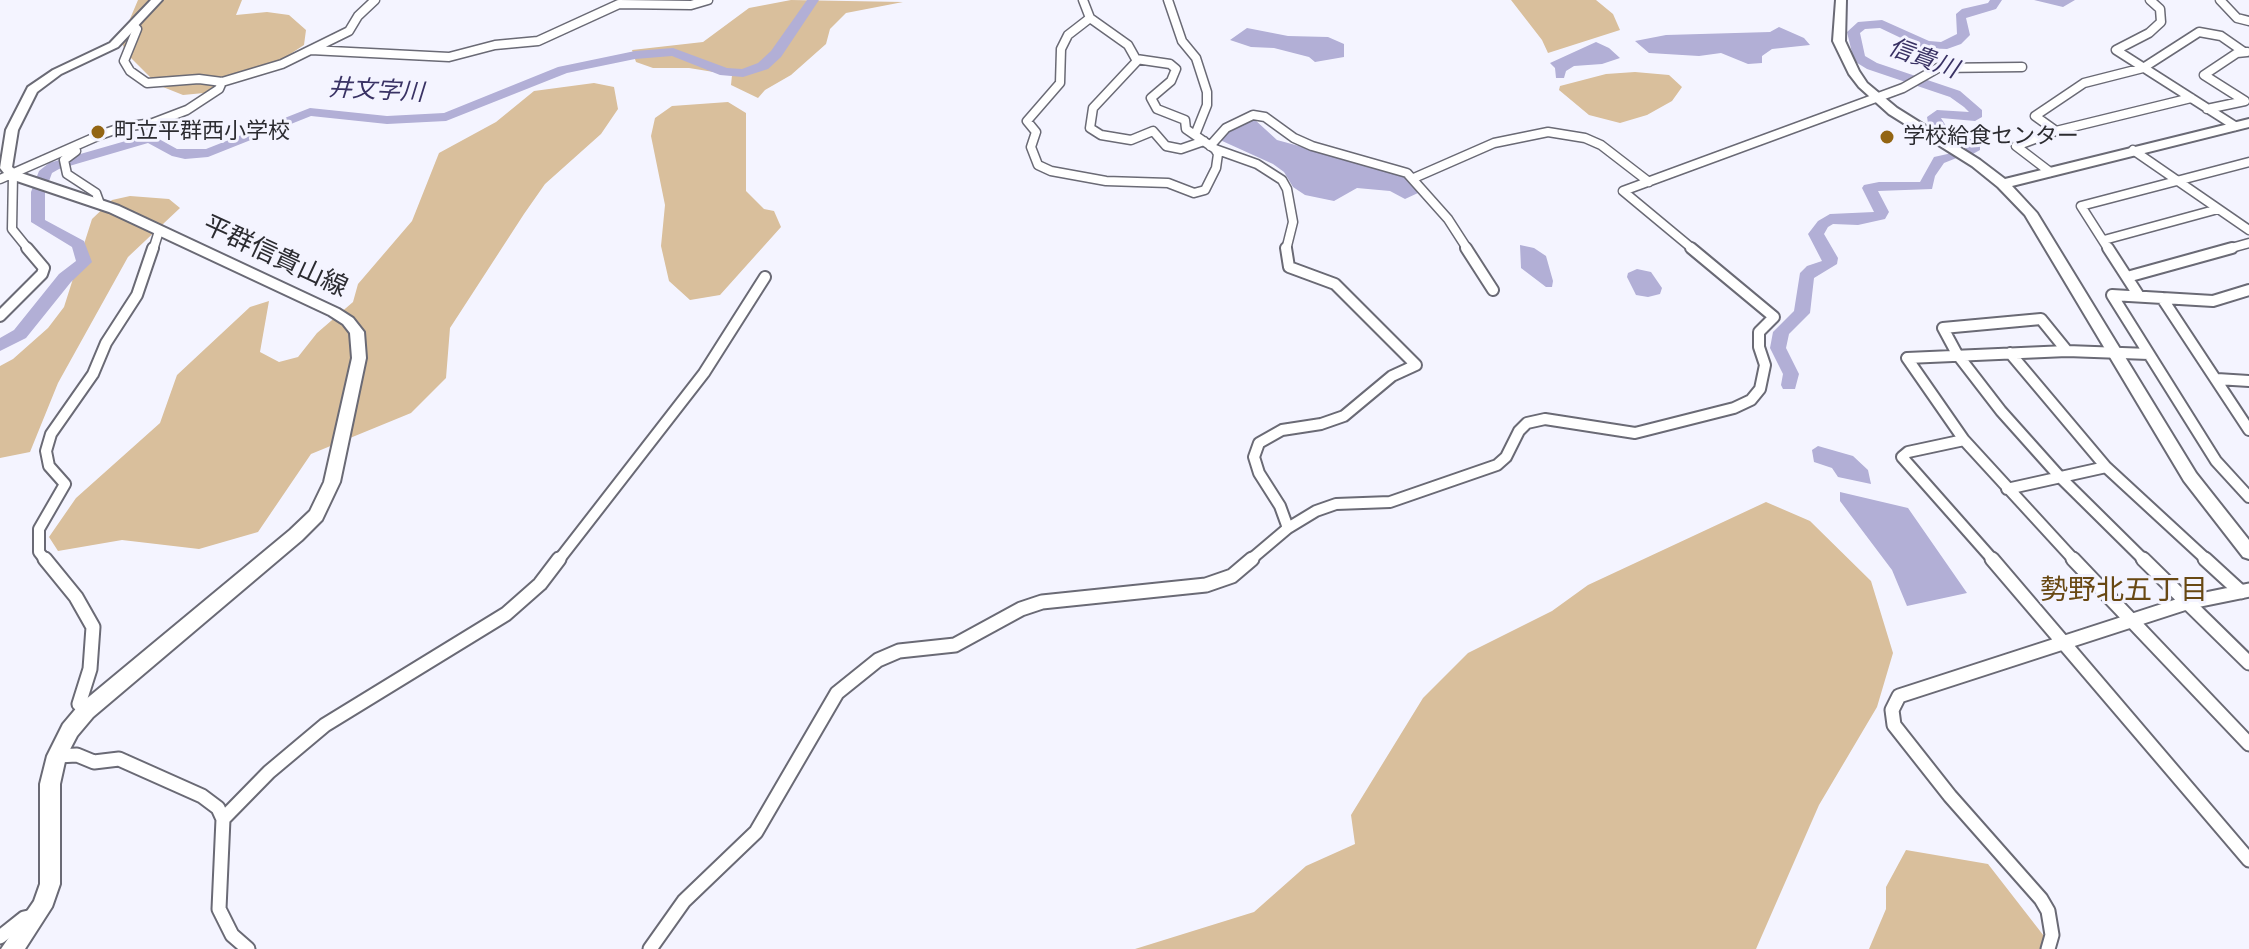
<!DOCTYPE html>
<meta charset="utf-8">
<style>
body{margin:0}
canvas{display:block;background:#f4f4ff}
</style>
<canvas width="2249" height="949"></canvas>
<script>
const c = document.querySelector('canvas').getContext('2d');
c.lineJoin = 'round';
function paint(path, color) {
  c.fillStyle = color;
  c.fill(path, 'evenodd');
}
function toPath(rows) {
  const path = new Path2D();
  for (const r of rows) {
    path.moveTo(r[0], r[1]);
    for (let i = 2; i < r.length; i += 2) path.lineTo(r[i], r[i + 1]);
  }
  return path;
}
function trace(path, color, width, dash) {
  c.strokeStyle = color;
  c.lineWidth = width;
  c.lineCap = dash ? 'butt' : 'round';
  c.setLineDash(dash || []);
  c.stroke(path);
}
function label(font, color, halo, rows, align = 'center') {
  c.font = font + ' "PT Sans","Noto Sans JP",sans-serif';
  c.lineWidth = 6;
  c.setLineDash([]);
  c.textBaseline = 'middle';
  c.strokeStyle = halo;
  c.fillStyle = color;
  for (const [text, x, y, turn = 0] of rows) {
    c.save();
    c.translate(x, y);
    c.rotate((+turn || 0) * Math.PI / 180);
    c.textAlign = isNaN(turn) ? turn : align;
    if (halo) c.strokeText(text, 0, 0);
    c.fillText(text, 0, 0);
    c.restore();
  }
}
paint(toPath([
 [138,0,242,0,236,15,267,12,289,15,306,30,304,45,269,68,204,93,183,95,158,85,126,53,121,40],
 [791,0,903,2,846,13,830,29,826,44,791,75,765,90,758,98,731,85,732,75,689,68,653,68,636,62,632,50,703,42,749,8],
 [1511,0,1596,0,1613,14,1620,30,1548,53,1542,40],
 [1635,72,1669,75,1682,87,1672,101,1647,115,1620,123,1589,115,1559,90,1560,86,1606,74],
 [594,83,614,87,618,109,601,134,545,184,524,214,450,328,446,378,411,413,311,454,258,532,199,549,122,540,58,551,49,537,76,498,160,423,177,375,250,307,269,301,260,352,279,362,298,357,317,333,353,302,358,284,412,221,439,153,496,122,534,91],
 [728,102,746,113,746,191,764,209,774,211,781,227,720,295,690,300,669,281,661,246,665,205,651,136,655,118,672,106],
 [130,196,169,199,180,208,128,257,58,383,30,452,0,458,0,366,13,359,48,328,64,307,92,219,112,200],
 [1766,502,1810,521,1871,581,1893,653,1877,707,1819,805,1756,949,1135,949,1254,912,1306,866,1355,844,1351,815,1423,698,1468,653,1552,611,1588,585],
 [1906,850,1988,864,2054,949,1869,949,1886,909,1886,887]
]), '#d9bf9c');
paint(toPath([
 [1779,27,1804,38,1810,45,1772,49,1762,56,1762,63,1748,64,1721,53,1699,56,1649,53,1635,41,1666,35,1770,32],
 [1247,28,1288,36,1328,37,1344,44,1344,57,1315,62,1309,57,1274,48,1251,47,1230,40],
 [1596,42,1609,48,1620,58,1602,64,1574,66,1566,71,1564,78,1556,78,1555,68,1550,63],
 [1236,119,1254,119,1277,140,1401,174,1409,178,1418,193,1405,199,1390,191,1357,188,1334,201,1305,195,1293,187,1284,172,1273,164,1220,140],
 [1520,245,1534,248,1546,256,1553,281,1552,287,1546,287,1521,268],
 [1637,269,1651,272,1662,288,1660,294,1648,297,1636,295,1627,277,1628,273],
 [1818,446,1853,456,1868,470,1871,484,1838,477,1832,468,1814,462,1812,450],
 [1840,492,1908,508,1967,593,1907,606,1892,570,1840,501]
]), '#b2afd6');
paint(toPath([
 [807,0,819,0,781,57,768,69,743,77,720,75,672,56,635,59,567,73,446,121,387,124,311,116,208,157,185,159,172,156,148,143,59,169,52,173,45,192,45,220,84,241,92,262,71,282,26,338,0,351,0,338,14,330,59,274,76,261,72,247,31,222,31,192,39,171,49,163,150,134,177,149,206,149,310,108,387,116,444,113,558,67,635,51,673,48,727,68,742,69,758,63,771,51,807,0],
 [1990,0,2002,0,1996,9,1966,18,1970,35,1961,44,1947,49,1922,48,1880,28,1865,29,1860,33,1865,56,1877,63,1960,91,1982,110,1982,117,1975,121,1941,118,1946,126,1980,144,1980,150,1969,156,1962,152,1967,147,1936,132,1928,123,1927,117,1937,110,1969,112,1964,107,1950,97,1867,69,1854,61,1847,32,1858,22,1882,20,1929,41,1941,42,1957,34,1956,14,1962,9,1988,3,1990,0],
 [2034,0,2075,0,2063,7,2034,0],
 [1952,153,1959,157,1944,163,1935,176,1932,189,1878,191,1889,212,1885,219,1858,225,1833,224,1828,227,1824,234,1838,258,1837,264,1814,278,1810,313,1789,334,1786,348,1799,374,1795,389,1783,389,1781,385,1783,374,1770,348,1773,332,1794,311,1800,273,1807,266,1822,261,1808,234,1818,221,1830,214,1874,212,1862,188,1864,185,1879,182,1920,182,1934,157,1952,153]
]), '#b2afd6');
const streetFar2 = toPath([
 [1083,0,1090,18,1128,45,1137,61,1093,108,1090,128,1101,135,1131,140,1153,131,1166,146,1181,149,1204,141],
 [1168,0,1182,41,1196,58,1207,92,1207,105,1195,135],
 [2150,0,2160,9,2161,22,2149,33,2116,50,2235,126],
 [2220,0,2237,18,2249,21],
 [1090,18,1068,35,1061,49,1060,83,1027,121,1036,132,1031,147,1038,165,1051,171,1106,181,1168,183,1194,193,1205,190,1216,168,1218,154,1215,149],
 [134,26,137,29,124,61,130,71,147,83,199,79,222,82,282,64,349,31,358,16,375,0],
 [311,50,449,57,495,45,538,41,619,4,691,5,708,0],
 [1136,59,1170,64,1176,69,1171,81,1151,98,1157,109,1185,120,1186,129,1215,149,1257,164,1282,180,1287,189,1293,222,1286,250],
 [2207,109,2245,101,2204,75,2237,53,2247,52],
 [2056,131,2035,116,2084,83,2143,68,2199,32,2221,36,2244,52],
 [1210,146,1226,128,1253,115,1265,117,1294,138,1312,146,1407,173,1448,219,1468,250],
 [2133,150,2249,230],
 [76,151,64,160,67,174,96,193,100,204],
 [2050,172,2016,146,2056,131,2191,98],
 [13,175,12,229,29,250],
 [1414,178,1494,143,1548,132,1585,138,1601,145,1649,182],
 [0,179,100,135,123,127,153,123,187,110,219,89,222,82],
 [2104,240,2218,209],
 [153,250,159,231],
 [1694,250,1623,191,1903,88,1938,68,2022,67],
 [2109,250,2081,206,2249,162],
 [2224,250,2249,243]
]);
const streetFar1 = toPath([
 [1286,248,1289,267,1335,284,1416,365,1392,376,1344,416,1321,424,1282,430,1259,443,1254,457,1259,473,1280,506,1288,528],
 [1466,248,1493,290],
 [2108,248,2139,296],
 [2127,277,2232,248],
 [2249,290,2213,301,2112,295,2216,461,2249,497],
 [2162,298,2249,430],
 [0,316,42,274,44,268,27,248],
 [2067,351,2041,319,1943,328,1957,354,2001,411,2060,477,2145,561],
 [2010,353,2106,467,2208,561],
 [2217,379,2249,381],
 [1964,440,1908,452,1902,457,1994,561],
 [2007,489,2106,467],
 [46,561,39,552,39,529,65,484,49,466,46,451,51,434,93,374,106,343,137,295,153,248],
 [558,561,704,373,765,277],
 [1249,561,1288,528,1316,511,1336,504,1390,502,1497,465,1506,457,1519,431,1527,423,1545,419,1635,433,1734,408,1751,400,1760,389,1765,365,1759,347,1759,332,1774,317,1691,248],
 [2075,561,1964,440,1907,358,2067,351,2149,354]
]);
const street = toPath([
 [45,559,76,597,93,627,90,669,79,704,86,711],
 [1992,559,2249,860],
 [2073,559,2249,744],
 [2143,559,2249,663],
 [2205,559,2241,592],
 [57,756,77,755,94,762,119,759,202,796,218,808,223,819,219,909,232,935,248,949],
 [223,819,269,772,325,725,506,614,540,584,559,559],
 [0,937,24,918,33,916],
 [650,949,684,901,756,832,837,693,878,660,899,651,955,645,1021,609,1042,602,1206,585,1232,576,1252,559],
 [2048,949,2052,935,2048,911,2041,899,1950,796,1894,725,1892,710,1899,696,2186,603,2249,590]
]);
const secondary = toPath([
 [151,0,162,0,118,47,61,74,37,92,18,130,12,167,18,172,119,206,339,309,353,318,364,332,366,358,340,482,322,520,302,540,93,717,77,736,66,757,60,784,60,884,52,907,25,949,1,949,34,901,40,884,40,784,47,756,63,724,79,705,290,530,310,511,324,482,352,358,350,333,343,324,329,315,109,212,8,178,0,168,6,130,28,87,53,70,110,43,151,0],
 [1836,0,1846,0,1845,41,1859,71,1867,83,1897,108,1980,160,2005,179,2249,119,2249,127,2012,186,2037,213,2196,473,2249,540,2249,559,2243,557,2184,481,2025,215,1998,187,1972,166,1889,114,1859,87,1849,74,1833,41,1836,0]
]);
trace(streetFar2, '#6a6a75', 11);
trace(streetFar1, '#6a6a75', 14);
trace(street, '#6a6a75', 17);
trace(secondary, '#6a6a75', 4);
trace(streetFar2, '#fff', 8);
trace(streetFar1, '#fff', 10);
trace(street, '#fff', 13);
paint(secondary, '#fff');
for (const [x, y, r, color] of [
 [98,132,8,"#936513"],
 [1887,137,8,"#936513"]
]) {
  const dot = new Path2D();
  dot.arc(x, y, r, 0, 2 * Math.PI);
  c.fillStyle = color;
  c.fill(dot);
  trace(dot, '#f4f4ff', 3);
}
label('22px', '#2c2c31', '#f4f4ff', [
 ["町立平群西小学校",114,132],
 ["学校給食センター",1903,137]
], 'left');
label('italic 24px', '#393264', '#f4f4ff', [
 ["信貴川",1923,59,20],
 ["井文字川",376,91,3]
]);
label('26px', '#2c2c31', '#f4f4ff', [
 ["平群信貴山線",275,257,25]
]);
label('28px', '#684813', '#f4f4ff', [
 ["勢野北五丁目",2124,591]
]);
</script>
